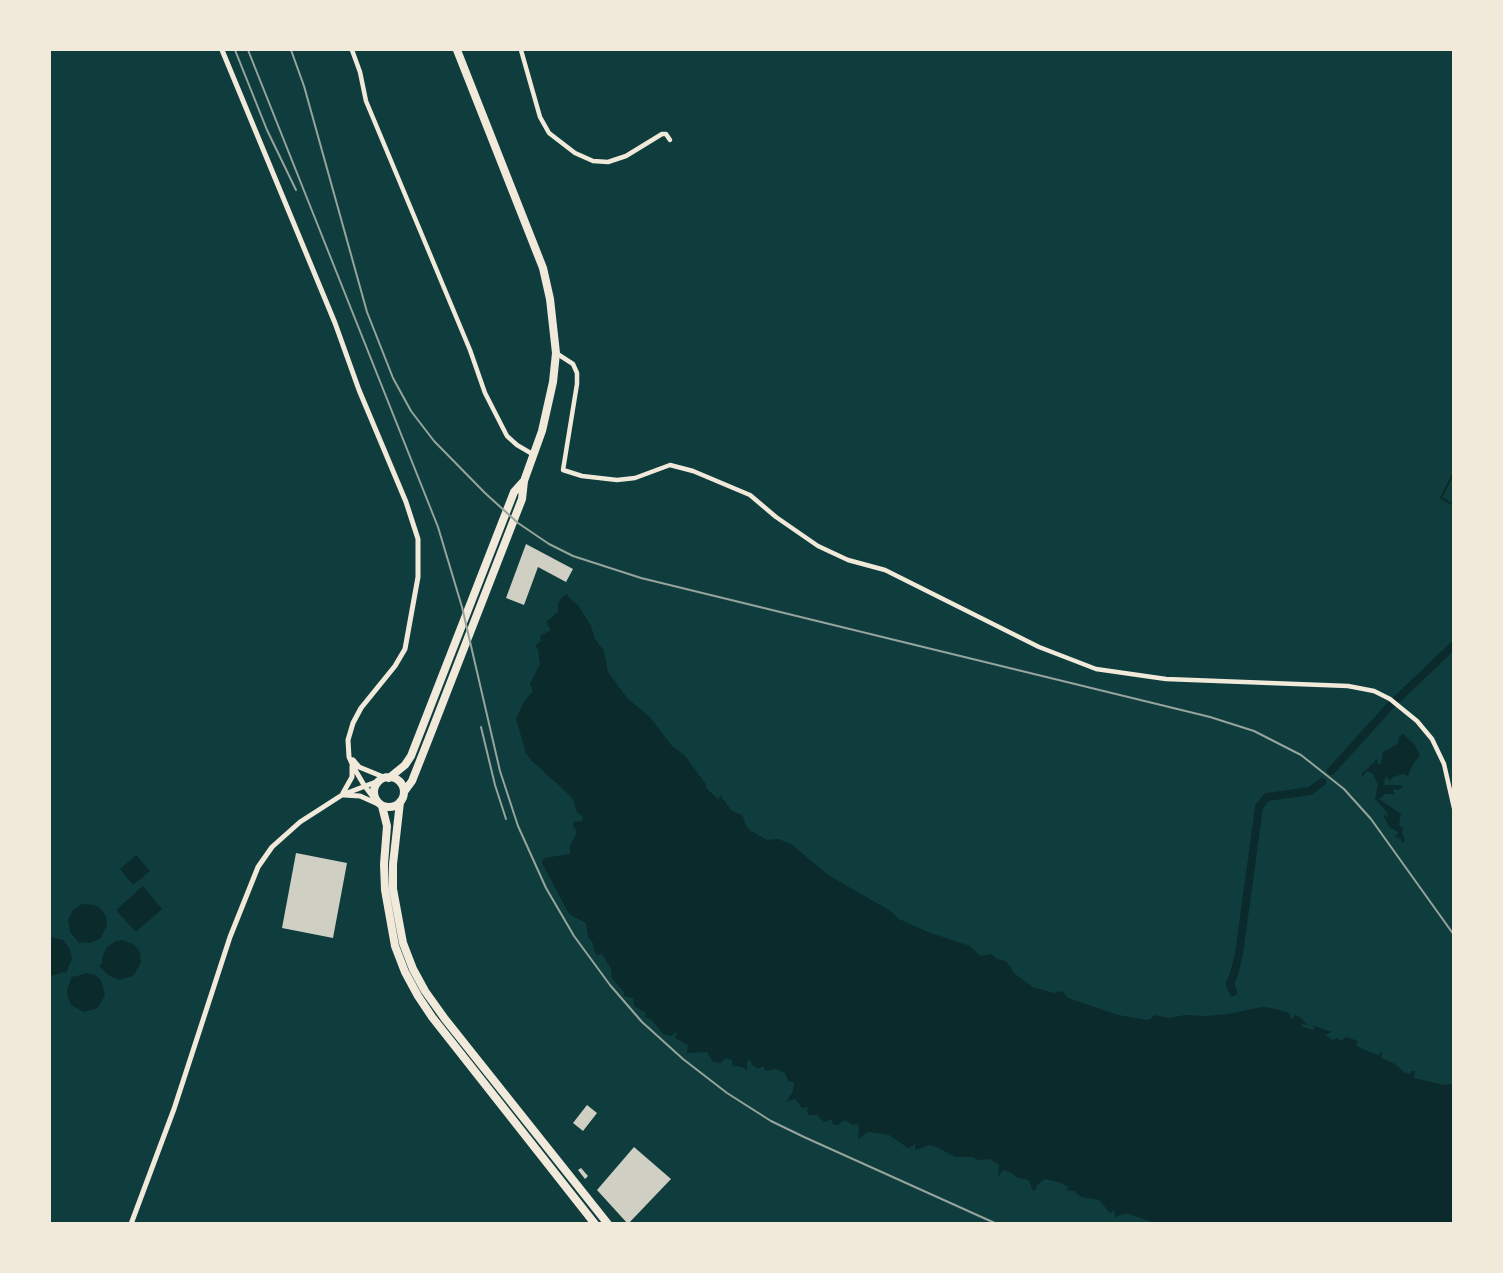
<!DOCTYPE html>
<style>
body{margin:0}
#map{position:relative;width:1503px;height:1273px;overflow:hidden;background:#0f3d3e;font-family:"Space Grotesk",sans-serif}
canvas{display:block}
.frame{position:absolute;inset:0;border:51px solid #f1e9da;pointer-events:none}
</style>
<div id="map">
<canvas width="1503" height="1273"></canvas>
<div class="frame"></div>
</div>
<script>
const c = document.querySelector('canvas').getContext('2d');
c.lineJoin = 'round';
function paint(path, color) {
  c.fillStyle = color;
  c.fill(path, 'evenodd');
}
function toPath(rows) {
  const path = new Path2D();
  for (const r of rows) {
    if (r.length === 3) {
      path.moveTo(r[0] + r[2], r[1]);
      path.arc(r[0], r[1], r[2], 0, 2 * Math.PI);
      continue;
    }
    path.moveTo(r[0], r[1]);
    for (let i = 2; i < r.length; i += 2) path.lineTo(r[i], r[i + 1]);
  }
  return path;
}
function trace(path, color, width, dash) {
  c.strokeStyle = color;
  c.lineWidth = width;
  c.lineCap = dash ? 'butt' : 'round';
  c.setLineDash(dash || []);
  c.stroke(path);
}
paint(toPath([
 [567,594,572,601,578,605,591,626,595,639,604,651,608,672,627,698,649,716,672,746,685,756,705,783,707,789,719,800,720,795,732,811,742,815,747,827,751,831,767,840,778,839,791,844,828,875,889,910,899,919,928,932,970,946,980,956,991,954,997,959,1006,961,1015,974,1033,987,1054,993,1062,991,1068,998,1118,1015,1147,1020,1152,1018,1154,1015,1169,1018,1185,1015,1207,1016,1228,1014,1262,1007,1272,1008,1289,1013,1291,1020,1295,1015,1298,1016,1308,1025,1301,1024,1303,1027,1313,1030,1315,1028,1312,1025,1332,1032,1325,1035,1333,1040,1337,1038,1341,1041,1346,1037,1358,1041,1356,1045,1360,1048,1378,1055,1382,1052,1382,1058,1395,1064,1404,1072,1409,1074,1412,1071,1415,1071,1414,1078,1444,1085,1452,1084,1453,1223,1158,1224,1129,1214,1122,1214,1116,1218,1114,1210,1110,1213,1099,1200,1081,1197,1074,1191,1065,1190,1069,1187,1061,1183,1045,1179,1037,1185,1036,1189,1033,1191,1029,1181,1025,1179,1018,1178,1011,1173,1003,1170,998,1177,999,1165,990,1159,978,1160,973,1157,955,1157,939,1148,930,1145,915,1150,915,1143,913,1146,908,1148,889,1135,868,1132,858,1139,859,1126,857,1124,853,1125,845,1120,838,1125,833,1125,832,1119,824,1122,817,1115,809,1115,807,1111,808,1107,802,1108,795,1099,786,1102,793,1091,794,1082,788,1081,785,1073,776,1069,766,1071,763,1066,758,1069,752,1065,750,1059,747,1062,747,1071,744,1068,737,1066,733,1067,732,1060,725,1058,721,1063,713,1062,707,1052,687,1053,688,1045,675,1038,677,1032,671,1036,663,1034,652,1020,645,1017,646,1013,634,1006,633,998,624,996,624,992,612,978,611,969,604,957,602,954,597,955,594,951,593,943,588,937,586,923,569,914,542,863,544,858,570,854,570,846,577,832,573,826,574,822,582,821,583,817,577,812,573,799,565,791,531,760,526,753,516,719,524,702,533,691,530,684,540,664,538,649,535,646,541,641,540,636,551,630,546,622,558,612,558,604,562,597],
 [1403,734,1414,744,1420,755,1413,764,1408,776,1403,774,1393,777,1390,781,1386,776,1384,782,1385,785,1401,785,1403,787,1398,790,1393,789,1395,794,1385,794,1379,799,1401,814,1399,825,1404,829,1402,831,1405,841,1401,843,1401,839,1395,837,1398,832,1389,827,1383,814,1388,817,1387,812,1375,799,1378,784,1372,773,1367,771,1363,776,1361,774,1375,762,1376,758,1378,764,1381,764,1383,752,1398,744,1399,737],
 [136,855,150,871,133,885,120,869],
 [143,886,162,909,136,932,116,910],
 [82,904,94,905,99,907,106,916,107,926,100,939,90,943,81,942,80,944,70,932,68,920,73,910],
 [50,937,63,940,70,949,72,959,66,973,64,972,50,976],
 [122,940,133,944,137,948,140,952,141,963,133,976,119,980,110,976,99,966,102,964,102,957,107,947,116,941],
 [87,973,97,976,101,980,105,995,98,1008,84,1012,71,1005,67,995,67,990,72,976,74,977]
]), '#0a2a2b');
trace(toPath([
 [1454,472,1441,498,1454,505]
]), '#0a2a2b', 2);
trace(toPath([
 [1331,771,1390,706,1454,645],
 [1233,992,1230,984,1234,974,1239,954,1259,807,1267,797,1310,791,1322,782]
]), '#0a2a2b', 8);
paint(toPath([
 [526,544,573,569,566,582,538,567,524,605,506,598],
 [296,853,347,863,333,938,282,928],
 [587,1105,597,1113,583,1131,573,1123],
 [634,1147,671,1179,628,1224,597,1190],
 [581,1168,588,1176,585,1179,578,1170]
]), '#cfcfc3');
trace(toPath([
 [352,50,360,72,366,101,470,350,485,393,507,436,517,445,534,455],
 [521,50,540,117,549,133,575,153,593,161,608,162,626,156,662,134,666,134,670,140],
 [556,353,573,364,577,373,577,384,563,470,582,476,617,480,635,478,670,465,693,471,750,495,776,517,818,546,848,560,885,570,1039,647,1096,669,1166,679,1348,686,1374,691,1390,699,1401,708,1417,721,1432,739,1444,764,1454,808]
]), '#f1e9da', 4.5);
trace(toPath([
 [222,50,335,323,359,390,406,502,418,539,418,577,405,649,395,666,361,708,353,723,348,740,349,757,354,768,364,785,376,801],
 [353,760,359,767,386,778],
 [343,793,352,777,352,766],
 [344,795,360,796,378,804],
 [131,1224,174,1109,230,937,258,867,272,847,300,822,342,795,381,780]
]), '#f1e9da', 5);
trace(toPath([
 [389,792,15],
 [389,778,405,765,411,756,514,492,523,482],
 [404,792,412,781,429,738,522,499,524,481,542,431,553,382,556,353,550,299,543,268,457,50],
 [400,802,393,864,393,889,403,943,413,969,425,991,445,1019,608,1224],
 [382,806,387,826,384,864,385,890,395,946,405,972,418,996,432,1017,595,1224]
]), '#f1e9da', 8);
trace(toPath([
 [235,50,267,130,296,190],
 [248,50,438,527,462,607,500,771,518,826,546,888,574,936,610,985,642,1022,683,1059,727,1093,771,1121,804,1137,997,1224],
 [291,50,304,86,367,312,393,378,411,411,434,441,485,493,518,523,549,544,573,556,641,578,1210,717,1254,731,1301,755,1344,789,1371,819,1454,935],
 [481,727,495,785,506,819]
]), '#97a49c', 2);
</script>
